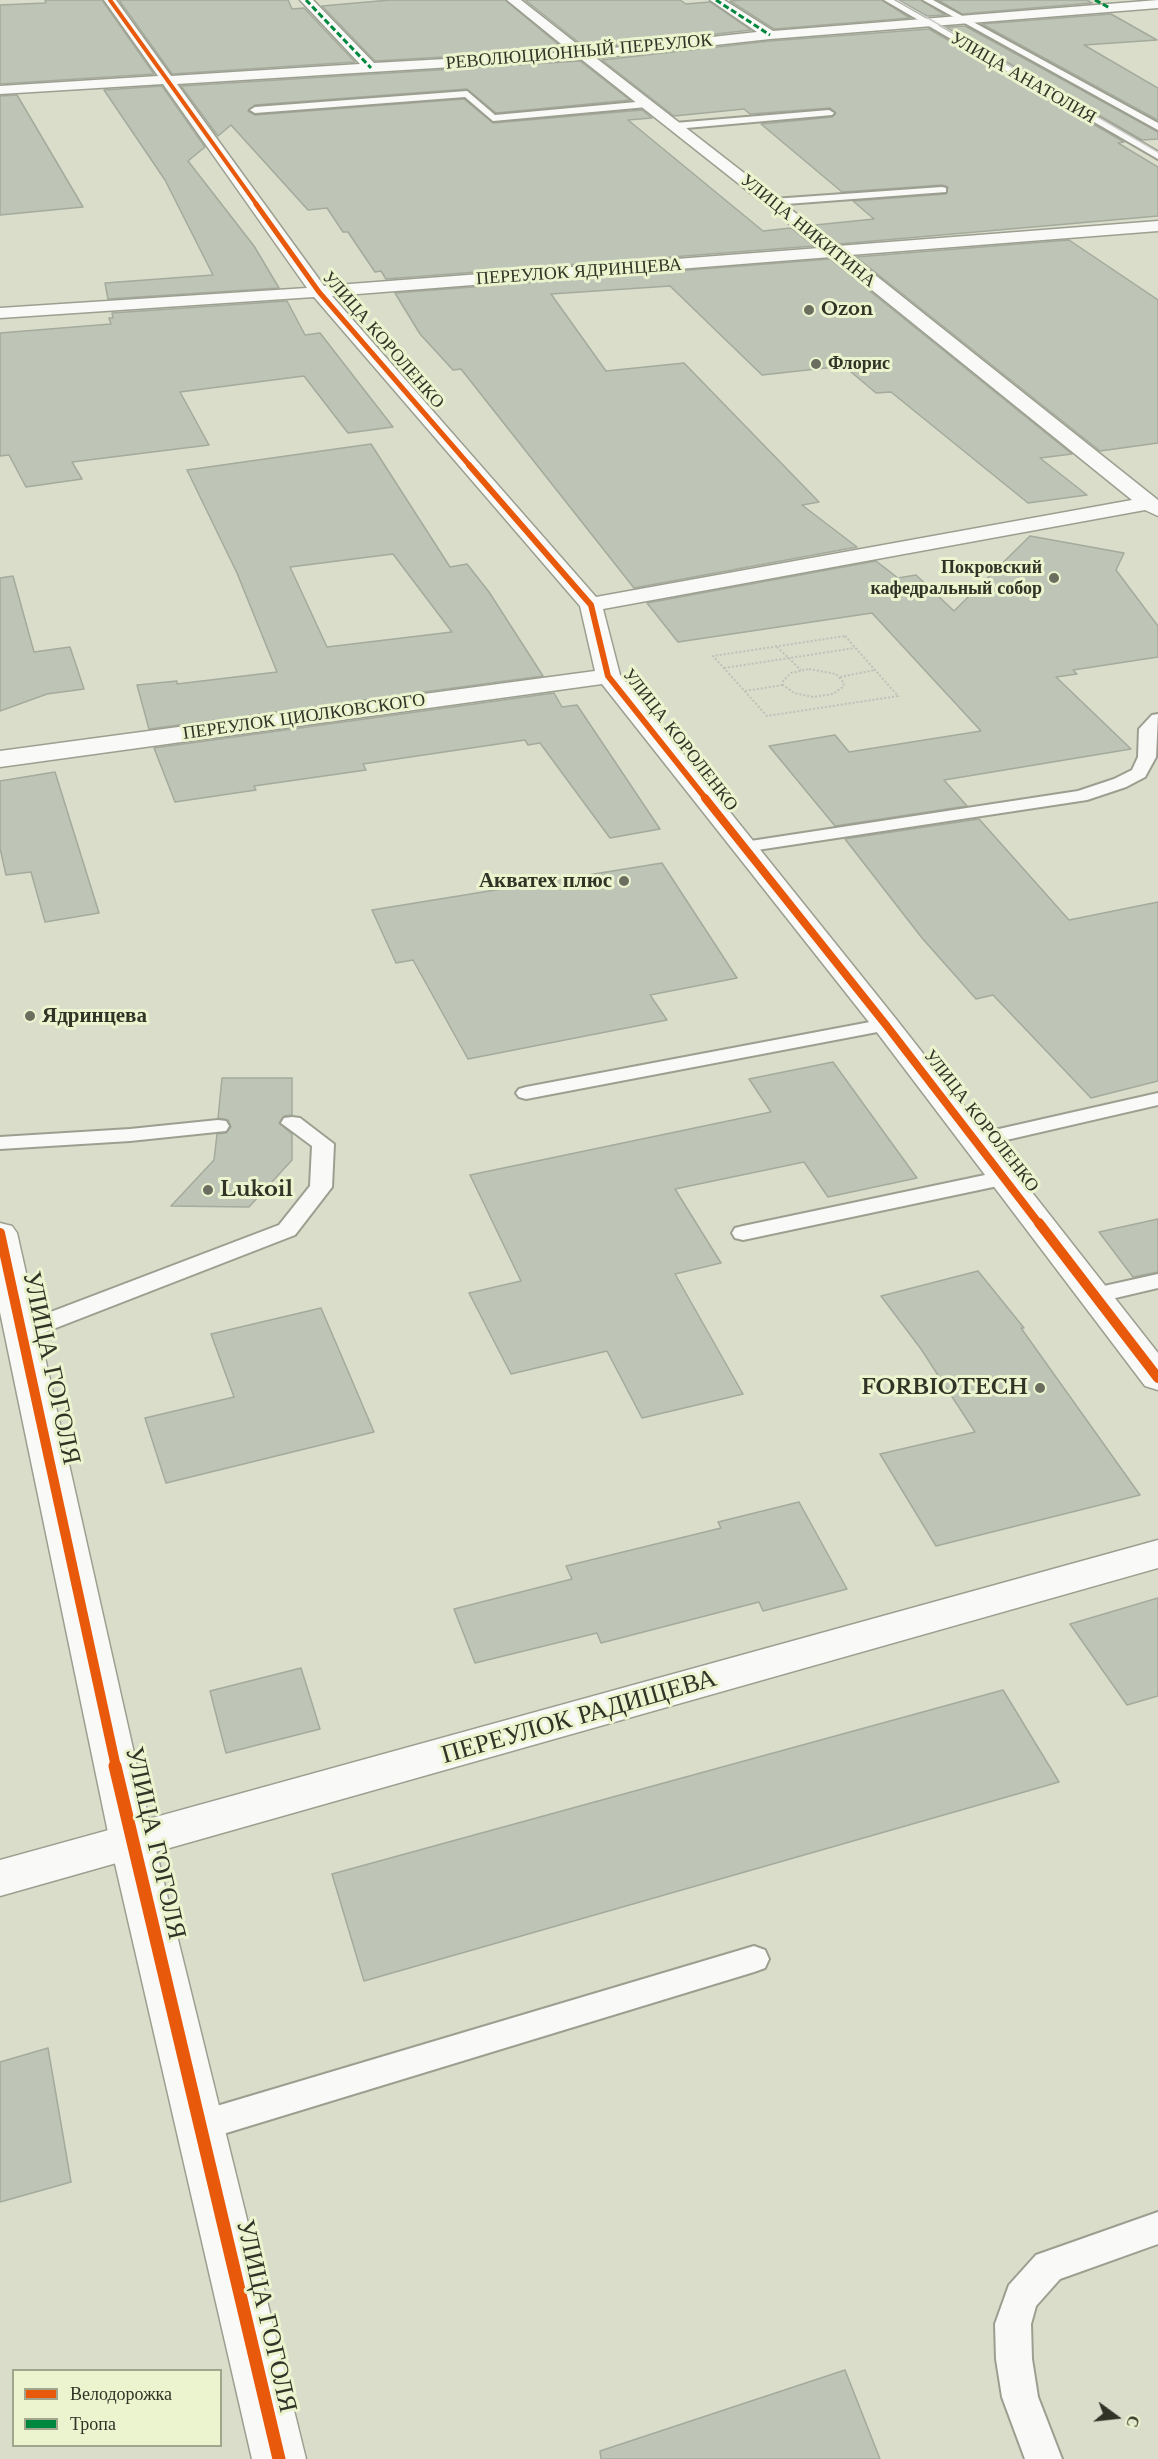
<!DOCTYPE html>
<meta charset="utf-8">
<style>
body{margin:0}
#map{position:relative;width:1158px;height:2459px;overflow:hidden;background:#d9ddca;font-family:"Libre Baskerville",serif}
canvas{display:block}
.legend{position:absolute;left:12px;top:2369px;width:210px;height:78px;box-sizing:border-box;background:#ebf3cf;border:2px solid #a0a68b;margin:0;padding:8px 10px;list-style:none;font-size:18px;color:#303325}
.legend li{display:flex;align-items:center;gap:12px;height:30px}
.legend b{width:30px;border:2px solid #a0a68b}
.north{position:absolute;left:1086px;top:2387px;width:60px;height:60px;-webkit-text-stroke:4px #ebf3cf;paint-order:stroke;rotate:105deg;font-size:16px;font-weight:700;line-height:24px;text-align:center;color:#303325}
.north::after{content:'';display:block;margin:auto;width:21px;height:27px;background:#303325;clip-path:polygon(50% 0,100% 100%,50% 72%,0 100%)}
</style>
<div id="map">
<canvas width="1158" height="2459"></canvas>
<ul class="legend">
<li><b style="height:8px;background:#e8590c"></b>Велодорожка</li>
<li><b style="height:8px;background:#00873e"></b>Тропа</li>
</ul>
<div class="north">С</div>
</div>
<script>
const c = document.querySelector('canvas').getContext('2d');
c.lineJoin = 'round';
function paint(path, color) {
  c.fillStyle = color;
  c.fill(path, 'evenodd');
}
function toPath(rows) {
  const path = new Path2D();
  for (const r of rows) {
    path.moveTo(r[0], r[1]);
    for (let i = 2; i < r.length; i += 2) path.lineTo(r[i], r[i + 1]);
  }
  return path;
}
function trace(path, color, width, dash) {
  c.strokeStyle = color;
  c.lineWidth = width;
  c.lineCap = dash ? 'butt' : 'round';
  c.setLineDash(dash || []);
  c.stroke(path);
}
function label(font, color, halo, rows, align = 'center') {
  c.font = font + ' "Libre Baskerville",serif';
  c.lineWidth = 6;
  c.setLineDash([]);
  c.textBaseline = 'middle';
  c.strokeStyle = halo;
  c.fillStyle = color;
  for (const [text, x, y, turn = 0] of rows) {
    c.save();
    c.translate(x, y);
    c.rotate((+turn || 0) * Math.PI / 180);
    c.textAlign = isNaN(turn) ? turn : align;
    if (halo) c.strokeText(text, 0, 0);
    c.fillText(text, 0, 0);
    c.restore();
  }
}
const building = toPath([
 [45,0,102,0,154,74,0,84,0,5,46,3,45,0],
 [119,0,288,0,292,9,304,8,355,62,172,74,119,0],
 [390,0,505,0,565,50,375,61,322,6,390,0],
 [525,0,680,0,686,4,710,2,751,30,587,49,525,0],
 [744,0,882,0,910,18,774,29,730,1,744,0],
 [899,0,921,0,945,15,927,16,899,0],
 [938,0,1087,0,1092,3,962,14,938,0],
 [1111,14,1157,40,1084,45,1158,88,1158,120,982,24,1111,14],
 [965,26,1158,132,1158,139,1142,140,946,27,965,26],
 [929,29,1124,142,1118,143,1158,167,1158,216,839,244,815,225,874,219,853,201,946,194,948,187,942,185,842,192,761,124,832,117,836,113,830,108,750,114,744,109,674,116,602,60,770,41,929,29],
 [580,61,630,100,496,113,467,89,255,105,248,111,255,115,464,99,493,123,642,110,652,118,628,120,763,231,791,228,814,246,386,279,381,271,375,272,348,232,343,232,327,208,308,210,231,125,218,136,181,86,580,61],
 [162,86,205,147,188,161,254,246,279,288,108,299,105,283,213,275,165,180,104,90,162,86],
 [17,95,83,207,0,215,0,96,17,95],
 [1069,240,1158,300,1158,443,1100,451,856,257,1069,240],
 [830,259,1072,454,1040,458,1087,495,1028,503,891,392,876,393,844,366,762,375,670,286,551,294,606,371,684,363,819,502,802,505,857,547,634,588,461,369,453,370,420,334,395,293,830,259],
 [287,301,305,335,320,333,393,427,348,433,304,376,180,392,209,445,72,462,82,479,26,487,9,455,0,456,0,333,111,324,109,318,113,318,112,313,287,301],
 [371,444,450,567,467,564,489,592,543,676,149,729,137,685,177,681,177,684,277,672,237,573,187,470,371,444],
 [393,554,452,632,327,647,290,567,393,554],
 [1030,536,1124,553,1116,570,1158,626,1158,657,1073,670,1077,674,1056,677,1131,749,944,780,967,806,835,826,769,746,835,735,849,752,981,731,872,613,678,642,647,603,876,561,898,578,916,575,954,611,1030,536],
 [13,576,34,652,70,647,84,689,47,694,0,711,0,578,13,576],
 [554,693,562,707,577,705,660,829,610,838,540,743,528,745,525,740,363,764,366,770,254,786,256,790,175,802,154,748,554,693],
 [55,772,99,913,45,922,31,872,6,875,0,848,0,781,55,772],
 [979,819,1069,920,1158,902,1158,1081,1091,1098,993,995,976,999,922,938,845,839,979,819],
 [662,863,737,978,650,995,667,1020,468,1059,413,960,396,963,372,910,662,863],
 [833,1062,917,1178,828,1197,804,1162,675,1189,721,1263,675,1274,743,1394,642,1418,607,1351,511,1374,469,1293,521,1281,470,1175,771,1112,749,1079,833,1062],
 [222,1078,292,1078,292,1115,284,1116,279,1123,292,1134,292,1160,249,1207,171,1206,214,1160,217,1134,226,1133,231,1127,228,1120,218,1118,222,1078],
 [1158,1219,1158,1272,1133,1277,1099,1232,1158,1219],
 [978,1271,1024,1328,1021,1328,1140,1495,936,1546,880,1454,975,1432,921,1349,881,1296,978,1271],
 [321,1308,374,1432,166,1483,145,1418,234,1397,211,1334,321,1308],
 [799,1502,847,1589,763,1611,759,1602,601,1643,597,1633,475,1663,454,1609,572,1579,566,1566,721,1528,718,1522,799,1502],
 [1158,1598,1158,1696,1127,1705,1070,1624,1158,1598],
 [301,1668,320,1729,226,1753,210,1691,301,1668],
 [1003,1690,1059,1782,364,1981,332,1874,1003,1690],
 [48,2048,71,2182,0,2202,0,2062,48,2048],
 [845,2370,880,2459,601,2459,600,2451,845,2370]
]);
paint(building, '#bec5b7');
trace(building, '#a4aa9c', 1.5);
const service = toPath([
 [884,0,894,0,1158,152,1158,159,884,0],
 [923,0,933,0,1158,123,1158,130,923,0],
 [467,91,495,115,647,101,652,104,647,107,493,121,465,97,255,113,250,110,255,107,467,91],
 [829,110,834,113,832,115,675,129,670,126,675,123,829,110],
 [942,187,946,188,946,192,773,205,768,202,773,199,942,187],
 [1158,714,1156,757,1145,777,1126,787,1087,800,744,852,738,851,735,847,738,843,744,842,1078,791,1114,779,1132,770,1138,757,1139,729,1152,715,1158,714],
 [886,1019,893,1021,896,1025,893,1029,526,1099,519,1097,516,1093,519,1089,526,1087,886,1019],
 [1158,1093,1158,1105,976,1147,968,1146,965,1141,968,1136,1158,1093],
 [292,1117,300,1118,334,1144,332,1187,295,1235,30,1338,22,1340,14,1338,10,1332,14,1326,279,1225,310,1186,312,1146,281,1123,284,1118,292,1117],
 [218,1120,226,1121,229,1126,226,1131,130,1141,0,1149,0,1137,130,1129,218,1120],
 [1004,1171,1012,1173,1015,1178,1012,1183,743,1240,735,1238,732,1233,735,1228,743,1226,1004,1171],
 [1158,1274,1158,1288,1094,1303,1086,1300,1082,1295,1086,1290,1158,1274],
 [754,1946,765,1950,769,1959,765,1968,754,1972,200,2141,188,2137,184,2126,188,2115,200,2111,754,1946],
 [1158,2212,1158,2244,1060,2279,1036,2306,1031,2324,1032,2359,1038,2397,1062,2459,1025,2459,1002,2397,996,2359,995,2324,1009,2285,1036,2255,1158,2212]
]);
const minor = toPath([
 [104,0,116,0,171,76,360,64,300,0,313,0,374,63,571,52,507,0,521,0,586,51,757,32,710,0,724,0,773,31,1158,0,1158,8,770,39,596,58,838,246,1158,221,1158,231,850,255,1158,500,1158,516,1145,510,603,609,620,675,896,1019,1158,1353,1158,1390,1145,1386,876,1031,602,684,0,767,0,751,595,671,580,606,314,297,0,318,0,308,307,288,163,84,0,94,0,86,158,76,104,0],
 [581,59,820,248,324,286,177,84,581,59],
 [831,257,1132,500,596,597,332,296,831,257],
 [1158,1540,1158,1568,0,1896,0,1860,1158,1540]
]);
const tertiary = toPath([
 [0,1223,12,1226,17,1233,154,1842,306,2459,252,2459,110,1842,0,1312,0,1223]
]);
trace(service, '#9c9f90', 4);
trace(minor, '#9c9f90', 3);
trace(tertiary, '#9c9f90', 3);
trace(toPath([
 [845,636,898,696,767,716,713,656,845,636],
 [777,647,801,670],
 [724,668,855,648],
 [809,669,836,674,844,683,843,687,833,694,813,697,794,693,783,685,783,681,791,673,809,669],
 [840,677,875,670],
 [745,691,783,685]
]), '#bfc1ba', 2, [2, 2]);
paint(service, '#f9faf7');
paint(minor, '#f9faf7');
paint(tertiary, '#f9faf7');
trace(toPath([
 [897,0,1158,152]
]), '#cbccc7', 1.5);
trace(toPath([
 [306,0,371,68],
 [716,0,770,35],
 [1095,0,1110,8]
]), '#00873e', 3, [6, 3]);
trace(toPath([
 [110,0,257,205]
]), '#e8590c', 4);
trace(toPath([
 [256,204,319,292,470,466]
]), '#e8590c', 5);
trace(toPath([
 [469,465,591,605,608,676,706,799]
]), '#e8590c', 6);
trace(toPath([
 [705,798,886,1025,1040,1225]
]), '#e8590c', 8);
trace(toPath([
 [1039,1223,1158,1378],
 [0,1233,116,1767]
]), '#e8590c', 10);
trace(toPath([
 [115,1766,279,2459]
]), '#e8590c', 13);
for (const [x, y, r, color] of [
 [809,310,6,"#6b6e5f"],
 [816,364,6,"#6b6e5f"],
 [1054,578,6,"#6b6e5f"],
 [624,881,6,"#6b6e5f"],
 [30,1016,6,"#6b6e5f"],
 [208,1190,6,"#6b6e5f"],
 [1040,1388,6,"#6b6e5f"]
]) {
  const dot = new Path2D();
  dot.arc(x, y, r, 0, 2 * Math.PI);
  c.fillStyle = color;
  c.fill(dot);
  trace(dot, '#ebf3cf', 2);
}
label('18px', '#303325', '#ebf3cf', [
 ["РЕВОЛЮЦИОННЫЙ ПЕРЕУЛОК",579,52,-5],
 ["УЛИЦА АНАТОЛИЯ",1023,78,30],
 ["УЛИЦА НИКИТИНА",808,231,39],
 ["ПЕРЕУЛОК ЯДРИНЦЕВА",579,272,-4],
 ["УЛИЦА КОРОЛЕНКО",383,340,49],
 ["ПЕРЕУЛОК ЦИОЛКОВСКОГО",304,717,-8],
 ["УЛИЦА КОРОЛЕНКО",680,740,52],
 ["УЛИЦА КОРОЛЕНКО",981,1121,52]
]);
label('bold 18px', '#303325', '#ebf3cf', [
 ["Ozon",821,310],
 ["Флорис",828,364],
 ["Покровский",1042,568,"right"],
 ["кафедральный собор",1042,589,"right"]
], 'left');
label('bold 21px', '#303325', '#ebf3cf', [
 ["Акватех плюс",612,881],
 ["Ядринцева",42,1016,"left"],
 ["Lukoil",220,1190,"left"],
 ["FORBIOTECH",1028,1388]
], 'right');
label('26px', '#303325', '#ebf3cf', [
 ["УЛИЦА ГОГОЛЯ",51,1368,78],
 ["ПЕРЕУЛОК РАДИЩЕВА",579,1717,-16],
 ["УЛИЦА ГОГОЛЯ",155,1843,77],
 ["УЛИЦА ГОГОЛЯ",266,2316,77]
]);
</script>
